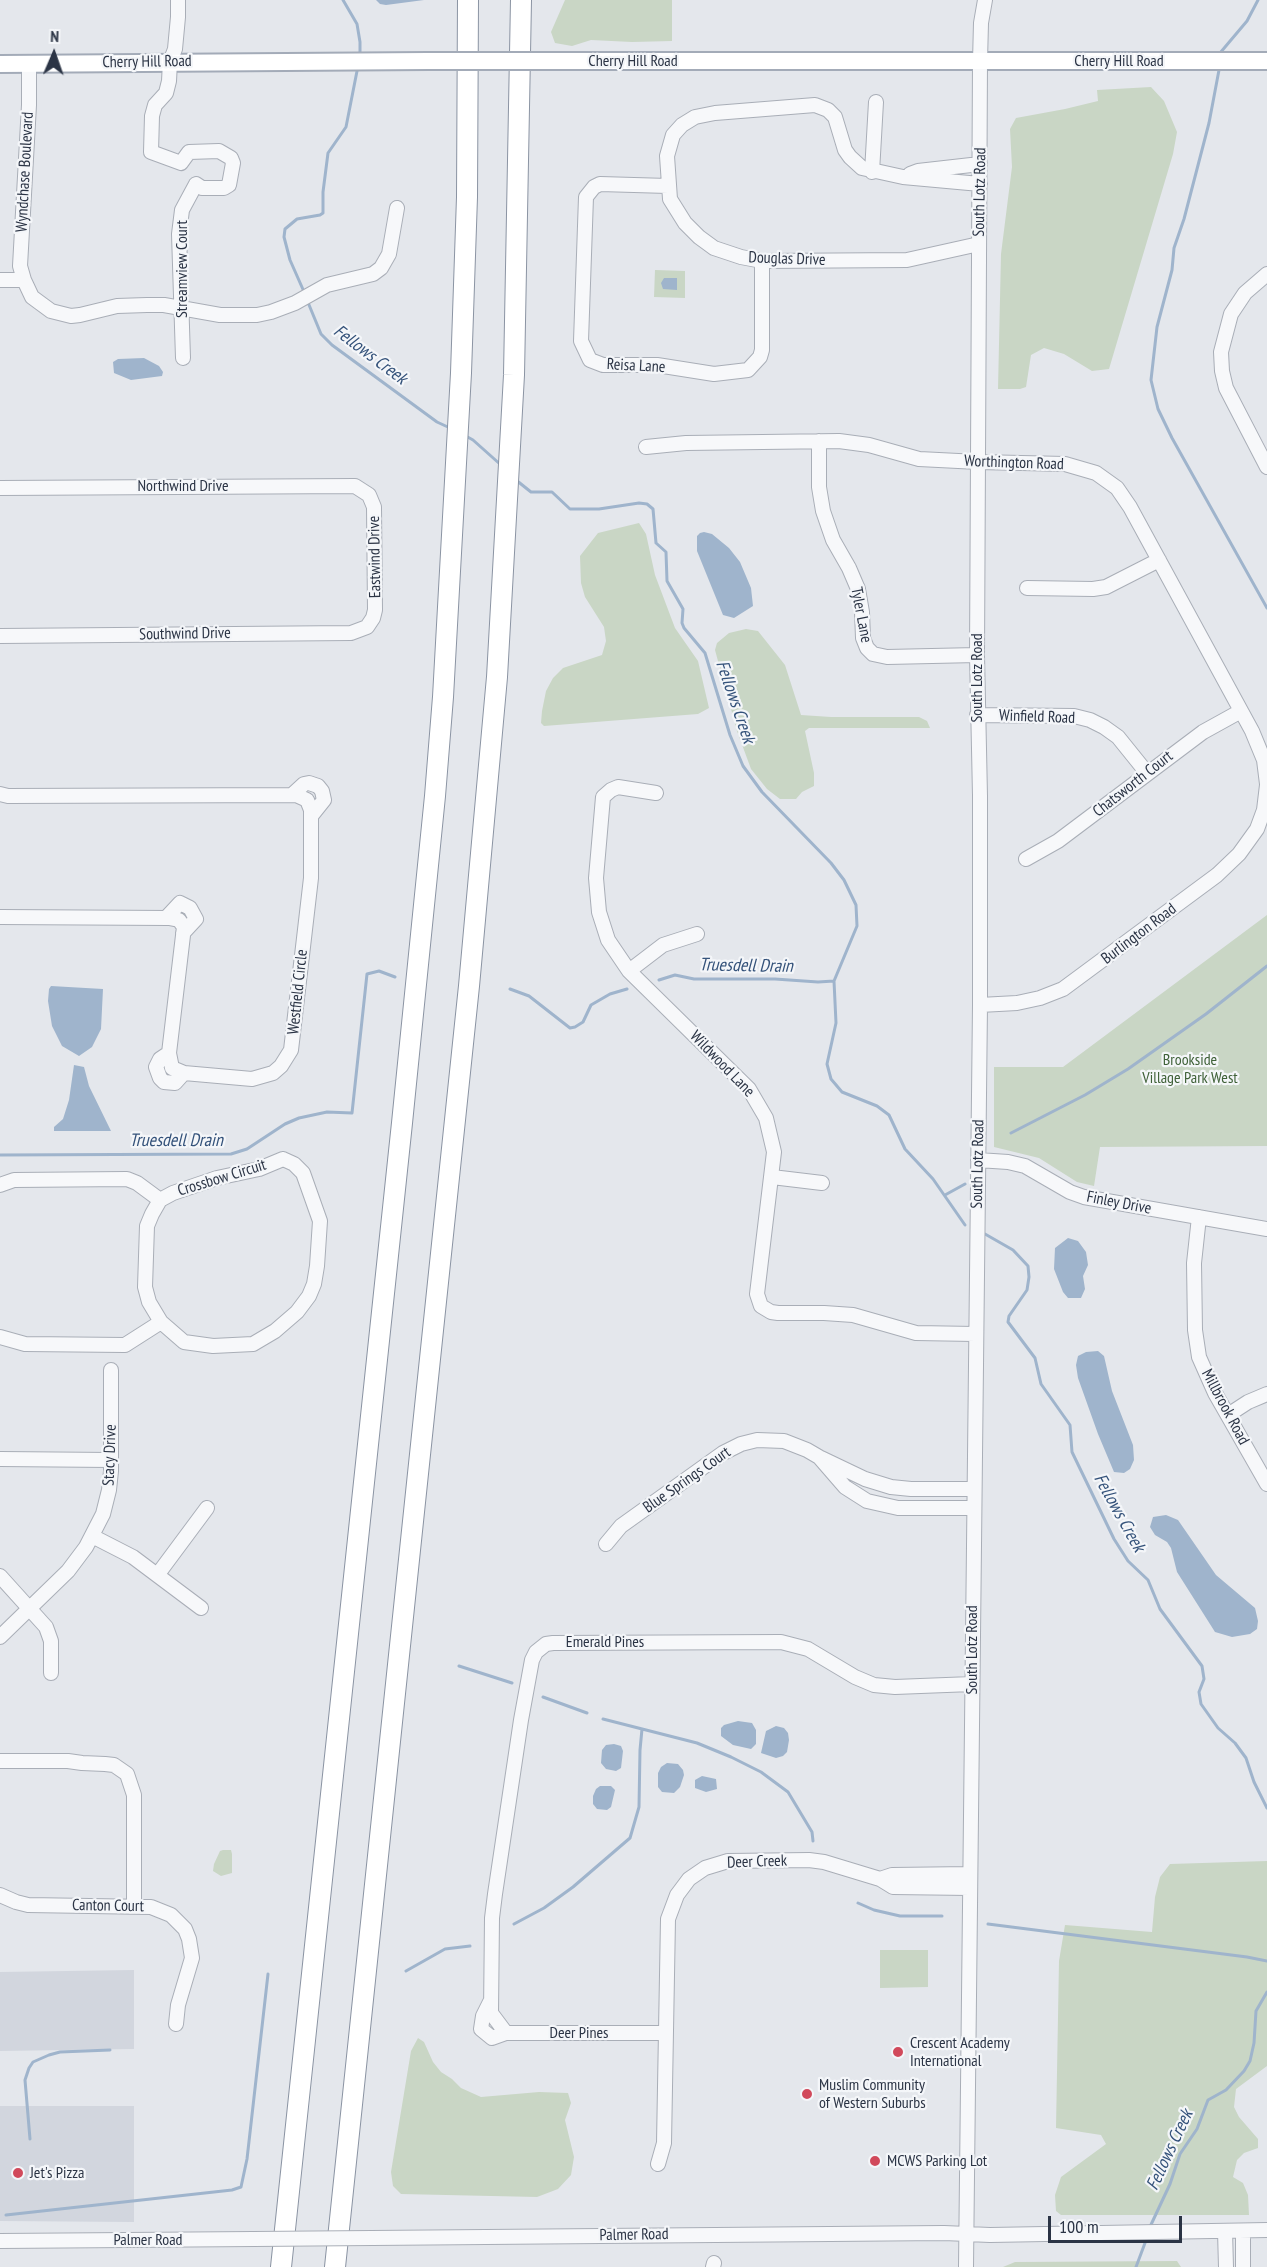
<!DOCTYPE html>
<style>
body{margin:0}
#map{position:relative;width:1267px;height:2267px;overflow:hidden;background:#e4e7ec;font-family:"PT Sans Narrow",sans-serif}
canvas{display:block}
.north{position:absolute;left:24px;top:24px;width:60px;height:60px;-webkit-text-stroke:4px #f4f6f9;paint-order:stroke;rotate:2deg;font-size:16px;font-weight:700;line-height:24px;text-align:center;color:#2b3445}
.north::after{content:'';display:block;margin:auto;width:21px;height:27px;background:#2b3445;clip-path:polygon(50% 0,100% 100%,50% 72%,0 100%)}
.scale{position:absolute;left:1048px;top:2216px;width:134px;height:27px;box-sizing:border-box;border:3px solid #2b3445;border-top:0;padding-left:8px;font-size:18px;line-height:21px;white-space:nowrap;color:#2b3445;-webkit-text-stroke:4px #f4f6f9;paint-order:stroke}
</style>
<div id="map">
<canvas width="1267" height="2267"></canvas>
<div class="north">N</div>
<div class="scale">100 m</div>
</div>
<script>
const c = document.querySelector('canvas').getContext('2d');
c.lineJoin = 'round';
function paint(path, color) {
  c.fillStyle = color;
  c.fill(path, 'evenodd');
}
function toPath(rows) {
  const path = new Path2D();
  for (const r of rows) {
    path.moveTo(r[0], r[1]);
    for (let i = 2; i < r.length; i += 2) path.lineTo(r[i], r[i + 1]);
  }
  return path;
}
function trace(path, color, width, dash) {
  c.strokeStyle = color;
  c.lineWidth = width;
  c.lineCap = dash ? 'butt' : 'round';
  c.setLineDash(dash || []);
  c.stroke(path);
}
function label(font, color, halo, rows, align = 'center') {
  c.font = font + ' "PT Sans Narrow",sans-serif';
  c.lineWidth = 4.5;
  c.setLineDash([]);
  c.textBaseline = 'middle';
  c.strokeStyle = halo;
  c.fillStyle = color;
  for (const [text, x, y, turn = 0] of rows) {
    c.save();
    c.translate(x, y);
    c.rotate((+turn || 0) * Math.PI / 180);
    c.textAlign = isNaN(turn) ? turn : align;
    if (halo) c.strokeText(text, 0, 0);
    c.fillText(text, 0, 0);
    c.restore();
  }
}
paint(toPath([
 [134,1970,134,2049,0,2051,0,1972],
 [0,2106,134,2106,134,2222,0,2221]
]), '#d2d6de');
paint(toPath([
 [565,0,672,0,672,41,632,42,591,40,572,46,555,43,551,32],
 [1151,87,1164,101,1177,132,1173,154,1109,369,1092,371,1064,354,1044,348,1031,355,1026,387,1020,389,998,389,1001,254,1012,167,1010,129,1016,118,1065,109,1098,101,1097,90],
 [655,270,685,271,685,298,654,297],
 [639,523,646,534,655,575,675,628,698,661,709,708,698,714,544,726,541,723,542,711,546,691,553,678,563,668,602,655,606,641,604,627,585,597,581,583,580,556,598,533],
 [746,629,758,631,785,665,801,715,831,717,919,717,927,721,930,728,809,728,805,731,814,773,814,786,802,792,796,799,780,799,767,789,751,769,737,731,715,650,717,643,729,633],
 [1267,915,1267,1146,1100,1147,1094,1186,1077,1182,1039,1158,994,1147,994,1067,1063,1067],
 [223,1850,231,1850,232,1854,232,1873,221,1876,213,1871,214,1864,220,1851],
 [1267,1861,1267,2066,1236,2089,1234,2107,1239,2117,1258,2139,1258,2148,1244,2153,1237,2160,1233,2177,1243,2183,1248,2195,1249,2215,1061,2215,1056,2211,1055,2195,1061,2177,1106,2144,1101,2135,1056,2128,1059,1961,1065,1925,1152,1932,1155,1897,1160,1877,1170,1864],
 [880,1950,928,1950,928,1987,880,1988],
 [418,2038,424,2042,433,2062,441,2072,452,2079,461,2088,481,2097,539,2092,568,2093,571,2103,565,2120,574,2157,571,2175,558,2189,537,2197,401,2194,393,2186,391,2172,411,2051],
 [1177,2261,1181,2267,1003,2267,1015,2262]
]), '#c9d6c5');
paint(toPath([
 [376,0,424,0,386,5,380,4],
 [664,278,677,278,677,290,663,289,661,283],
 [144,358,159,366,163,372,162,376,131,380,114,373,113,362,118,359],
 [704,532,712,534,729,548,740,562,751,588,753,606,734,618,723,615,697,551,697,536,700,533],
 [51,986,103,989,101,1029,92,1047,79,1056,62,1046,52,1026,48,1001,49,989],
 [74,1065,84,1067,89,1086,111,1131,54,1131,54,1127,63,1119,69,1100],
 [1068,1238,1078,1241,1086,1252,1088,1265,1083,1276,1085,1289,1081,1298,1068,1298,1063,1292,1054,1269,1055,1248],
 [1098,1351,1104,1356,1112,1391,1133,1445,1134,1460,1130,1469,1124,1473,1114,1472,1098,1434,1078,1378,1076,1365,1078,1356,1086,1352],
 [1166,1515,1178,1520,1216,1575,1255,1608,1258,1621,1257,1629,1250,1634,1232,1637,1215,1632,1177,1572,1171,1548,1167,1542,1155,1535,1150,1527,1153,1517],
 [738,1721,752,1723,756,1730,756,1744,751,1749,733,1745,721,1736,721,1728,724,1725],
 [776,1726,784,1728,788,1733,789,1740,787,1752,783,1756,776,1758,761,1753,766,1731],
 [614,1744,621,1746,623,1751,621,1768,616,1771,606,1769,601,1763,602,1750,606,1745],
 [667,1763,678,1764,683,1770,684,1775,680,1787,674,1793,662,1792,658,1787,658,1773,661,1767],
 [702,1776,716,1779,717,1789,706,1792,695,1788,695,1780],
 [600,1786,611,1786,615,1790,611,1807,607,1810,597,1809,593,1804,593,1796,596,1789]
]), '#9fb4cc');
trace(toPath([
 [343,0,357,24,360,42,360,57],
 [1220,53,1247,21,1258,0],
 [1219,70,1209,123,1184,219,1174,248,1172,270,1157,327,1151,380,1158,409,1172,438,1267,608],
 [305,294,290,260,284,237,285,229,297,219,320,215,323,213,323,192,328,153,346,127,358,66],
 [307,300,321,334,332,345,437,422,450,428],
 [464,435,473,440,501,465],
 [516,480,531,492,552,492,570,509,599,509,639,503,647,504,653,509,656,543,666,552,667,581,683,609,682,623,684,628,705,653,730,735,743,766,762,792,831,863,844,880,856,905,857,926,834,981,836,1023,827,1064,831,1079,842,1092,877,1106,889,1115,905,1149,933,1179,965,1225],
 [659,980,675,975,694,979,775,979,818,982,834,981],
 [510,989,529,996,570,1028,575,1027,583,1022,591,1005,610,994,627,989],
 [1011,1133,1085,1095,1128,1069,1206,1014,1267,966],
 [0,1155,231,1154,247,1149,285,1124,299,1118,327,1112,352,1113,367,974,379,971,395,977],
 [945,1195,965,1184],
 [985,1234,1013,1250,1028,1266,1029,1277,1027,1290,1009,1316,1008,1322,1035,1358,1041,1384,1070,1425,1072,1452,1114,1539,1128,1561,1148,1580,1160,1609,1202,1666,1204,1679,1199,1692,1201,1704,1218,1728,1235,1743,1246,1758,1254,1782,1267,1808],
 [459,1666,512,1683],
 [543,1697,587,1713],
 [603,1719,697,1743,731,1757,761,1772,788,1792,812,1832,813,1841],
 [858,1903,874,1910,900,1916,942,1916],
 [514,1924,544,1908,573,1887,630,1838,639,1807,640,1750,642,1729],
 [988,1924,1247,1957,1267,1961],
 [406,1971,445,1949,470,1946],
 [30,2139,25,2080,29,2068,33,2062,49,2055,60,2052,110,2050],
 [6,2215,232,2190,241,2187,247,2159,268,1974],
 [1149,2229,1170,2184,1180,2154,1197,2129,1208,2100,1226,2090,1244,2071,1250,2061,1254,2043,1256,2011,1267,1992],
 [1136,2267,1148,2235]
]), '#9fb4cc', 3);
const minor = toPath([
 [178,0,178,17,175,49,170,62,169,81,166,93,155,105,152,116,151,152,181,163,189,152,219,151,231,158,233,163,229,185,224,188,202,188,196,184,182,210,179,234,183,358],
 [29,63,29,105,20,266,24,280,32,297,51,311,71,316,80,315,117,306,147,305,164,305,220,315,257,315,271,312,295,303,327,285,373,274,381,268,389,254,397,208],
 [872,172,876,102],
 [910,174,918,171,980,164],
 [668,186,600,184,594,187,586,197,581,341,590,360,603,365,657,365,714,374,748,370,760,357,762,350,762,261],
 [979,244,907,260,762,261,741,257,714,248,699,237,685,223,670,199,667,156,673,135,682,125,695,117,715,113,815,105,828,110,835,117,845,150,850,157,862,168,903,177,980,184],
 [1267,274,1245,293,1231,314,1221,352,1222,371,1226,388,1267,467],
 [0,280,24,280],
 [819,441,819,487,823,511,833,540,849,568,858,589,862,612,863,638,867,648,873,654,887,657,977,655],
 [646,447,686,443,839,441,869,445,919,459,978,462,1065,464,1096,473,1117,488,1130,507,1252,731,1264,760,1267,784],
 [0,488,355,486,369,495,374,507,375,610,373,618,367,627,351,633,0,636],
 [1027,588,1093,589,1106,587,1159,560],
 [977,715,1074,716,1090,720,1104,727,1118,737,1147,773],
 [656,793,618,787,611,790,603,797,596,878,599,912,608,940,629,971,749,1089,766,1118,774,1152,757,1294,761,1306,771,1312,778,1313,824,1313,853,1315,916,1333,975,1334],
 [0,794,8,796,296,795,307,800,311,810,311,878,291,1050,281,1066,273,1073,252,1079,184,1073,172,1068,169,1053,184,927,179,920,169,918,0,917],
 [292,795,304,784,309,783,318,786,322,791,324,800,312,815],
 [1026,859,1058,841,1203,732,1241,711],
 [166,918,180,903,190,908,196,919,183,933],
 [629,971,663,945,697,934],
 [980,1005,1017,1003,1040,998,1063,989,1217,875,1239,854,1257,829,1264,810,1267,785],
 [169,1053,160,1059,156,1067,160,1078,164,1082,175,1083,184,1073],
 [283,1159,294,1164,303,1173,320,1221,317,1266,314,1284,309,1296,297,1312,275,1331,253,1344,213,1346,184,1342,161,1322,149,1302,145,1287,147,1226,152,1214,160,1200,173,1193,217,1178,259,1169,283,1159],
 [978,1160,1008,1162,1025,1166,1070,1192,1084,1197,1267,1229],
 [772,1177,822,1183],
 [0,1185,14,1180,127,1179,137,1183,160,1200],
 [1199,1217,1194,1263,1195,1330,1199,1357,1215,1393,1267,1484],
 [0,1337,25,1344,125,1345,161,1322],
 [1228,1415,1248,1402,1267,1394],
 [821,1458,865,1479,891,1487,911,1489,973,1489],
 [0,1459,111,1460],
 [92,1536,133,1557,201,1608],
 [606,1544,621,1526,723,1453,741,1444,757,1440,784,1441,807,1450,819,1457,845,1487,867,1501,898,1508,973,1508],
 [158,1574,207,1508],
 [0,1576,46,1627,51,1641,51,1673],
 [0,1637,68,1571,86,1547,103,1514,109,1490,111,1471,111,1370],
 [0,1761,68,1761,82,1763,105,1764,114,1765,127,1774,134,1795,134,1906],
 [880,1879,892,1875,970,1874],
 [0,1895,16,1902,28,1905,151,1907,171,1915,185,1929,189,1939,192,1958,178,2005,176,2024],
 [490,2002,483,2016,481,2029,492,2038,506,2033],
 [666,2033,506,2033,491,2013,492,1918,495,1894,521,1720,532,1660,536,1652,546,1644,553,1643,781,1642,808,1649,855,1677,874,1685,895,1687,972,1684],
 [658,2164,664,2143,668,1919,677,1895,689,1879,705,1868,728,1861,809,1860,824,1862,880,1879,893,1887,970,1888],
 [1225,2231,1226,2267],
 [372,2238,944,2233,990,2235,1267,2230],
 [0,2241,254,2239],
 [713,2267,714,2263],
 [966,2267,980,1005,980,796,977,655,980,61,981,23,985,0],
 [1243,2267,1243,2231]
]);
const major = toPath([
 [555,61,1267,61],
 [0,64,428,61]
]);
const highway = toPath([
 [281,2267,402,1123,435,796,443,697,461,373,467,197,468,0],
 [335,2267,469,986,497,677,514,375,521,0]
]);
trace(minor, '#a9aeb7', 16);
trace(major, '#a3abb8', 20);
trace(highway, '#8b94a3', 22);
trace(minor, '#f7f8fa', 14);
trace(major, '#fff', 16);
trace(highway, '#fff', 20);
const minorBridge = toPath([
 [254,2239,372,2238]
]);
const majorBridge = toPath([
 [428,61,555,61]
]);
trace(minorBridge, '#a9aeb7', 16, []);
trace(majorBridge, '#a3abb8', 20, []);
trace(minorBridge, '#f7f8fa', 14);
trace(majorBridge, '#fff', 16);
for (const [x, y, r, color] of [
 [898,2052,6,"#d1495b"],
 [807,2094,6,"#d1495b"],
 [875,2161,6,"#d1495b"],
 [18,2173,6,"#d1495b"]
]) {
  const dot = new Path2D();
  dot.arc(x, y, r, 0, 2 * Math.PI);
  c.fillStyle = color;
  c.fill(dot);
  trace(dot, '#f4f6f9', 2);
}
label('16px', '#2b3445', '#f4f6f9', [
 ["Cherry Hill Road",633,61],
 ["Cherry Hill Road",1119,61],
 ["Cherry Hill Road",147,62,-1],
 ["Wyndchase Boulevard",25,172,-87],
 ["South Lotz Road",980,192,-89],
 ["Douglas Drive",787,259,2],
 ["Streamview Court",182,269,-90],
 ["Reisa Lane",636,366,3],
 ["Worthington Road",1014,463,2],
 ["Northwind Drive",183,486],
 ["Eastwind Drive",375,557,-91],
 ["Tyler Lane",861,615,79],
 ["Southwind Drive",185,634,-1],
 ["South Lotz Road",977,678,-90],
 ["Winfield Road",1037,717,2],
 ["Chatsworth Court",1133,784,-38],
 ["Burlington Road",1139,934,-37],
 ["Westfield Circle",298,992,-84],
 ["Wildwood Lane",722,1064,46],
 ["South Lotz Road",978,1164,-89],
 ["Crossbow Circuit",222,1178,-17],
 ["Finley Drive",1119,1203,11],
 ["Millbrook Road",1225,1407,62],
 ["Stacy Drive",110,1455,-88],
 ["Blue Springs Court",687,1480,-35],
 ["Emerald Pines",605,1642],
 ["South Lotz Road",972,1650,-90],
 ["Deer Creek",757,1862,-2],
 ["Canton Court",108,1906,1],
 ["Deer Pines",579,2033],
 ["Palmer Road",634,2235,-1],
 ["Palmer Road",148,2240]
]);
label('16px', '#3f6138', '#f4f6f9', [
 ["Brookside",1190,1060],
 ["Village Park West",1190,1078]
]);
label('16px', '#2b3445', '#f4f6f9', [
 ["Crescent Academy",910,2043],
 ["International",910,2061],
 ["Muslim Community",819,2085],
 ["of Western Suburbs",819,2103],
 ["MCWS Parking Lot",887,2161],
 ["Jet's Pizza",30,2173]
], 'left');
label('italic 18px', '#34527a', '#f4f6f9', [
 ["Fellows Creek",370,355,37],
 ["Fellows Creek",735,702,71],
 ["Truesdell Drain",746,966,1],
 ["Truesdell Drain",176,1141],
 ["Fellows Creek",1119,1513,61],
 ["Fellows Creek",1170,2150,-65]
]);
</script>
